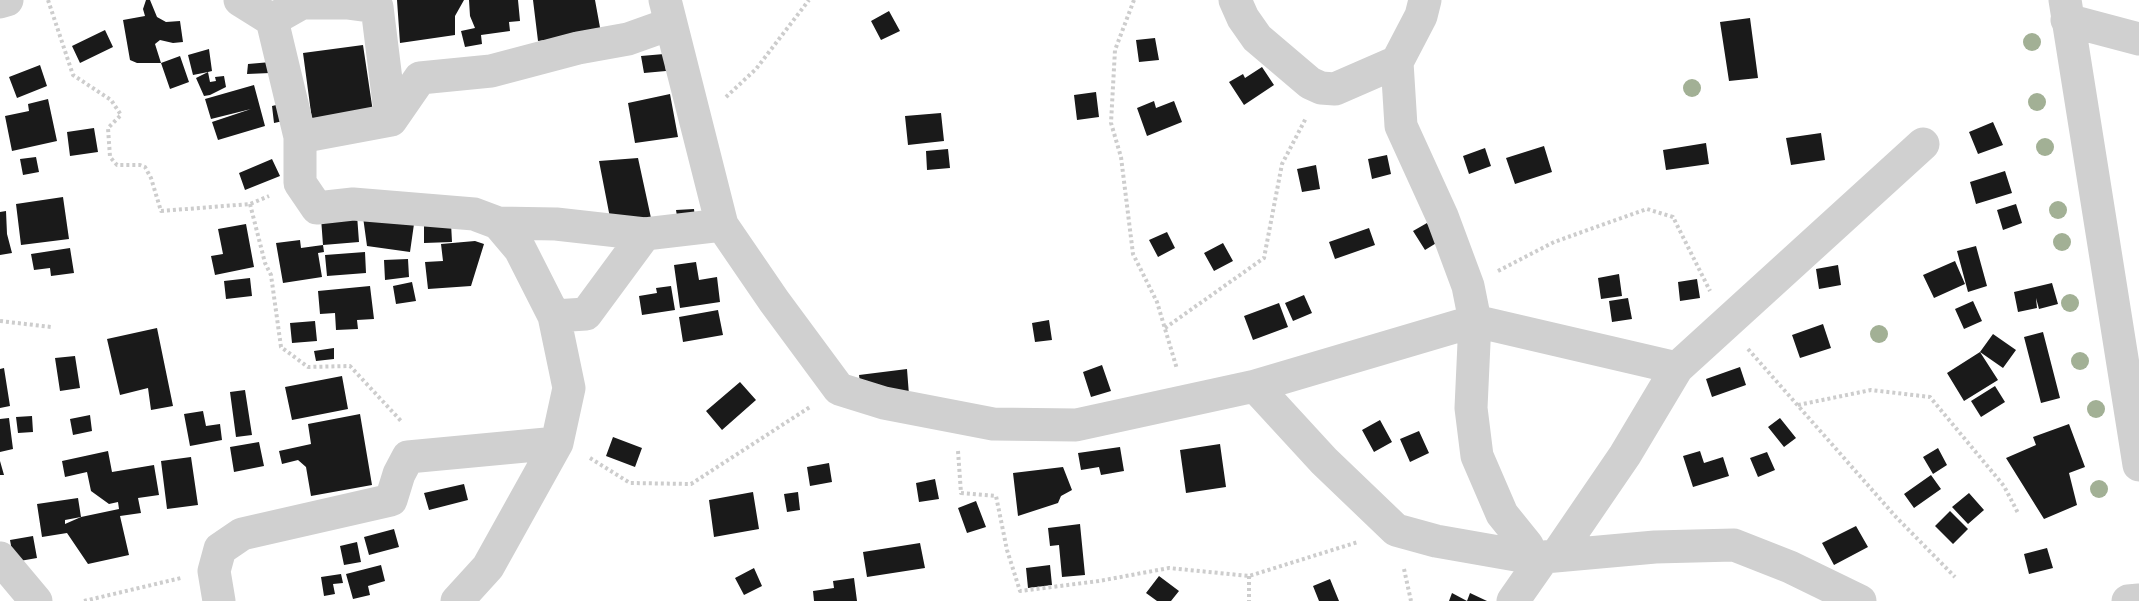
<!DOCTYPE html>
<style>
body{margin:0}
canvas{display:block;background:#fff}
</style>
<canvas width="2139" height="601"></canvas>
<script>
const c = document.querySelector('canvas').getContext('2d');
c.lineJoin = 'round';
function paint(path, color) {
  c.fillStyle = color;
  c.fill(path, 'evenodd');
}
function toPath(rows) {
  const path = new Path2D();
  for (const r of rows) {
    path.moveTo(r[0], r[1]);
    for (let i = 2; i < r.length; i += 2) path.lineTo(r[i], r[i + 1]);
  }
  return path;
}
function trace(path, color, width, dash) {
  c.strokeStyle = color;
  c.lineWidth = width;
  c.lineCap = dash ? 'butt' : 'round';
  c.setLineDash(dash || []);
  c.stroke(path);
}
paint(toPath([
 [146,0,150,0,157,17,166,22,180,21,183,42,173,43,160,40,155,44,161,63,137,63,130,60,123,20,145,16,143,9],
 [397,0,464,0,455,16,455,35,400,43],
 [469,0,518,0,520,21,509,22,510,31,481,35,482,44,465,47,461,31,475,28,470,16],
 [533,0,595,0,601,33,538,41],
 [889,11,900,31,881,40,871,21],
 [1750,18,1758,78,1729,81,1720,22],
 [105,30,113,47,80,63,72,46],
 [1155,38,1159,60,1139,62,1136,40],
 [363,45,373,112,312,120,303,53],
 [209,49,212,71,208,72,210,82,216,81,215,77,224,76,226,87,210,95,204,96,196,78,208,72,193,75,188,55],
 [664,54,666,71,644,73,641,56],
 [180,56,189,82,170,89,161,63],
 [271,62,270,73,247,74,248,64],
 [40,65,47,86,17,98,9,77],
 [1262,67,1274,85,1244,105,1229,82,1243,74,1245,78],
 [254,85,265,126,218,140,212,122,251,109,211,119,205,99],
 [1096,92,1099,117,1077,120,1074,95],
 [670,94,678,137,635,143,628,103],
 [48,99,57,141,12,151,5,116,29,111,28,104],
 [1154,101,1156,108,1174,101,1182,122,1147,136,1137,108],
 [285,103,288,120,274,123,272,106],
 [941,113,944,141,908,145,905,116],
 [1993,122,2003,145,1978,154,1969,132],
 [94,128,98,152,70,156,67,132],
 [1821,133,1825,160,1791,165,1786,138],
 [1706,143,1709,164,1666,170,1663,150],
 [1544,146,1552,172,1515,184,1506,158],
 [1485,148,1491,166,1469,174,1463,156],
 [948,149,950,168,927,170,926,151],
 [1387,155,1391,174,1372,179,1368,159],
 [36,157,39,172,23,175,20,159],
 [638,158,651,218,611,223,599,161],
 [272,159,280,176,245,190,239,173],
 [1316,165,1320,189,1302,192,1297,169],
 [2005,171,2012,193,1976,204,1970,182],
 [63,197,69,239,21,245,16,204],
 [2016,204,2022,223,2003,230,1997,210],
 [694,209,695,219,678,222,676,210],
 [6,211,7,234,12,253,0,255,0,212],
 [357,215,359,242,323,245,324,252,318,253,322,277,283,283,276,243,300,240,301,248,323,245,321,218],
 [363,217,414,224,410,252,367,246],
 [451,223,452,242,424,243,424,224],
 [1427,223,1438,242,1425,250,1413,231],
 [246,224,254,267,215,275,211,256,223,254,218,229],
 [1369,228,1375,245,1335,259,1329,242],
 [1167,232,1175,248,1158,257,1149,240],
 [475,241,484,244,471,286,428,289,425,262,443,261,441,244],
 [1223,243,1233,261,1214,271,1204,253],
 [1976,246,1987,286,1968,292,1957,251],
 [70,248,74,273,51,276,50,268,34,270,31,254],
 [365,252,366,273,327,276,325,255],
 [408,259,409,277,385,280,384,260],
 [1955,261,1965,284,1934,298,1923,275],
 [696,262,699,280,717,277,720,302,680,308,674,265],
 [1838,265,1841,285,1819,289,1816,269],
 [1619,274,1622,296,1601,299,1598,278],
 [250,278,252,296,226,299,224,281],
 [1697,279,1700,298,1680,301,1678,282],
 [412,282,416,301,396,304,393,286],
 [2052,283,2058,304,2039,309,2036,298,2037,308,2018,312,2014,292],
 [370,286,374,319,357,320,358,329,336,330,335,313,320,314,318,291],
 [671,286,675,310,642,315,639,296,657,293,656,288],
 [1304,295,1312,313,1293,321,1285,303],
 [1628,298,1632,319,1612,322,1609,301],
 [1973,301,1982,321,1964,329,1955,309],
 [1279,303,1288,327,1253,340,1244,316],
 [718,310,723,335,683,342,679,317],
 [1049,320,1052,340,1035,342,1032,323],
 [315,321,317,341,292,343,290,323],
 [1823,324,1831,348,1800,358,1792,335],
 [157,328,173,406,151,410,148,388,120,395,107,339],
 [2043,332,2060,398,2041,403,2024,337],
 [1993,334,2016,350,2003,368,1980,352],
 [334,348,334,359,316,361,314,351],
 [1980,352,1998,380,1964,401,1947,373],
 [75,356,80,388,60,391,55,358],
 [1102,365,1111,391,1091,397,1083,372],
 [1740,367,1746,385,1712,397,1706,379],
 [4,368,10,406,0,408,0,369],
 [907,369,909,395,861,390,859,375],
 [342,376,348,409,292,420,285,387],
 [740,382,756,400,722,430,706,411],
 [1995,386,2005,402,1981,417,1971,401],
 [245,390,252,435,236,437,230,392],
 [203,411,206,426,220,424,222,440,190,446,184,414],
 [360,414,372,485,311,496,306,467,298,460,282,464,279,451,311,444,308,424],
 [90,415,92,431,73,435,70,419],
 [32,416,33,432,18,433,16,417],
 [9,418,13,449,0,452,0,419],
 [1780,418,1796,438,1784,447,1768,427],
 [1380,420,1392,442,1374,452,1362,430],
 [2069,424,2085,467,2069,473,2077,505,2044,519,2006,458,2036,445,2033,437],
 [1419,431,1429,453,1410,462,1400,439],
 [613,437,642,448,635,467,606,456],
 [259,442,264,466,234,472,230,447],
 [1220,444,1226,487,1186,493,1180,450],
 [1120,447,1124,471,1101,475,1099,467,1081,470,1078,453],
 [1938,448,1947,465,1933,474,1923,457],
 [108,451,112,472,154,465,159,495,138,498,141,513,120,516,129,555,88,564,67,533,42,537,37,504,78,498,81,517,65,520,65,524,81,517,119,509,118,502,109,504,91,491,87,472,65,477,62,461],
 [1700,451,1704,463,1723,457,1729,476,1693,487,1683,456],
 [1767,452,1775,470,1758,477,1750,458],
 [191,457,198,505,167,509,161,461],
 [0,461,4,475,0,475],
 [829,463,832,482,810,486,807,467],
 [1063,467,1072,490,1061,496,1058,503,1018,516,1013,473],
 [1931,475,1941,489,1914,508,1904,494],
 [935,479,939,499,919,502,916,483],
 [464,484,468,500,429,510,424,493],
 [753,492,759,529,714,537,709,500],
 [798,492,800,510,787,512,784,494],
 [1969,493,1984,510,1968,524,1952,507],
 [976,501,986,527,967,533,958,508],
 [1950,511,1968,529,1953,544,1935,526],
 [1080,524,1085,575,1062,577,1059,545,1050,546,1048,528],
 [1856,526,1868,547,1834,565,1822,543],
 [394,529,399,547,369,555,364,537],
 [33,536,37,558,14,562,10,540],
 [357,542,361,562,344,565,340,546],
 [920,543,925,568,867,577,863,552],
 [2047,548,2053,568,2029,574,2024,554],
 [381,565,385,581,368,586,370,595,353,599,346,574],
 [1050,565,1052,585,1028,588,1026,568],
 [754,568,762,586,744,595,735,578],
 [341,574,343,583,333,584,335,594,324,596,321,577],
 [1159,576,1179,591,1171,601,1157,601,1146,593],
 [854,578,857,601,814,601,813,591,834,588,833,581],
 [1330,579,1339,601,1319,601,1313,586],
 [1452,593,1467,601,1470,593,1487,601,1449,601]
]), '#1a1a1a');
trace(toPath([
 [48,0,73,75,111,100,121,115,108,128,110,157,117,165,140,165,145,167,151,178,161,211,250,204,269,196],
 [1134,0,1115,50,1111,123,1121,157,1133,254,1157,302,1177,369],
 [726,97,756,69,809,0],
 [250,204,265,263,271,275,281,347,308,367,350,366,402,422],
 [1498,271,1554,242,1647,209,1673,217,1710,291],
 [0,321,51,327],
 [1165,328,1264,258,1282,164,1306,118],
 [1748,349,1896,517,1955,577],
 [1798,405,1871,390,1930,397,2004,486,2018,513],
 [958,451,961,493,996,496,1007,550,1020,591,1099,581,1169,568,1249,576,1358,542],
 [590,458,630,483,691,484,810,407],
 [1404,569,1411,601],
 [1249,576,1249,601],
 [84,601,181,578]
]), '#cdcdcd', 4, [3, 3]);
trace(toPath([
 [240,0,272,20,300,137,300,183,317,208,353,204,474,214,498,223,520,249,554,316],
 [665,0,722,225,774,301,839,389,884,403,993,424,1076,425,1255,386,1475,321,1677,368],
 [1235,0,1243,18,1257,38,1310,83,1321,88,1335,89,1397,62],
 [1425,0,1421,16,1397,62,1401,126,1442,216,1468,286,1475,321,1471,408,1477,456,1502,514,1527,545,1533,558,1655,547,1734,545,1790,567,1860,601],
 [2065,0,2139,465],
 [0,2,7,0],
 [272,20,302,3,347,3,377,7,391,120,420,78,491,71,578,48,628,39,670,24],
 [2067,20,2139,39],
 [300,137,391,120],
 [498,223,556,224,645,234],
 [1255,386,1324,461,1396,530,1436,541,1533,558],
 [1556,556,1625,455,1677,368,1923,144],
 [0,558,36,601],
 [219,601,214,571,220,549,242,534,391,500,399,474,408,457,557,443],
 [457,601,488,567,557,443,569,388,554,316,586,314,645,234,722,225],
 [1513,601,1543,558],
 [2128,601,2139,600]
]), '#d0d0d0', 33);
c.fillStyle = '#a2b095';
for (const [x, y] of [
 [2032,42],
 [1692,88],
 [2037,102],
 [2045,147],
 [2058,210],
 [2062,242],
 [2070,303],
 [1879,334],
 [2080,361],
 [2096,409],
 [2099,489]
]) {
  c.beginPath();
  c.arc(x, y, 9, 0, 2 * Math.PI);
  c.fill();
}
</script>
